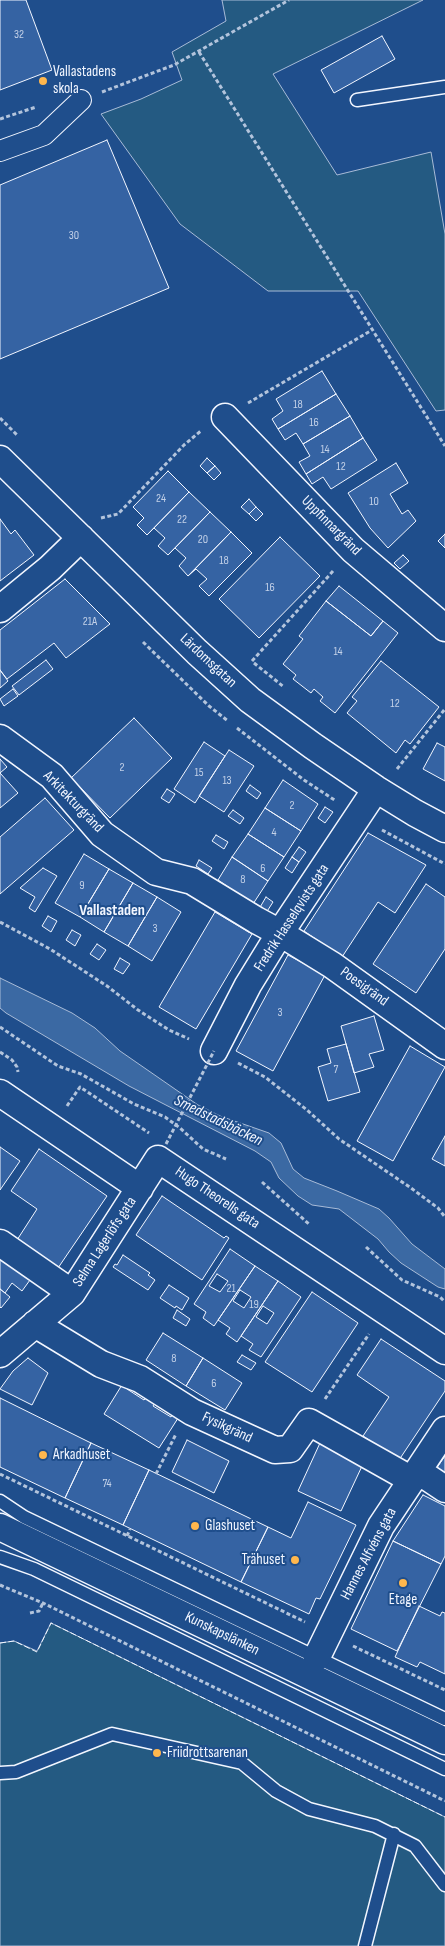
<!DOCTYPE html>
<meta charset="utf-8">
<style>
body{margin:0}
canvas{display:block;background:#1f4e8c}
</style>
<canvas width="445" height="1946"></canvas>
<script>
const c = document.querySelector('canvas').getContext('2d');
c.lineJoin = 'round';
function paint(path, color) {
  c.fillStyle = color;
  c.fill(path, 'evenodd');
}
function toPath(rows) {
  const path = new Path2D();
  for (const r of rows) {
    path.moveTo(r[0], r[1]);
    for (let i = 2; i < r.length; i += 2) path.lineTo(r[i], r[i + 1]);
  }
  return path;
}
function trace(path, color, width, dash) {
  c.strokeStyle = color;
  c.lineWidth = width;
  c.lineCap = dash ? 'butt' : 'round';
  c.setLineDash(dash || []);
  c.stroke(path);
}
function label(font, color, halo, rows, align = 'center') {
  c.font = font + ' "Sofia Sans Condensed",sans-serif';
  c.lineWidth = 4;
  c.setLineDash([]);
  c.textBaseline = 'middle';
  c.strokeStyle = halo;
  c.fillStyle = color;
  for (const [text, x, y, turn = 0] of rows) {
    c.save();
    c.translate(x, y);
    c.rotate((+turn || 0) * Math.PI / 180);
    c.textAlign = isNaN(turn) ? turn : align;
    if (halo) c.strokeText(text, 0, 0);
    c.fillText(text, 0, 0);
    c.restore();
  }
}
const green = toPath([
 [222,0,423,0,273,74,337,175,431,152,445,234,445,410,436,411,358,291,268,291,180,224,101,114,141,99,182,80,172,52,226,21,222,0],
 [51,1623,445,1817,445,1946,0,1946,0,1643,14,1641,37,1651,51,1623]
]);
paint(green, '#245a82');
trace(green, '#a8bbd7', 1);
const water = toPath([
 [0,978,72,1013,95,1028,120,1051,198,1105,220,1116,269,1133,281,1143,293,1169,304,1178,337,1191,379,1209,389,1218,412,1244,445,1269,445,1289,438,1287,401,1263,389,1252,378,1239,339,1209,312,1205,298,1196,279,1178,271,1162,255,1151,129,1086,6,1013,0,1008,0,978]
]);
paint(water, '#3b69a3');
trace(water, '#a8bbd7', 1);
const building = toPath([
 [0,0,26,0,52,70,0,90,0,0],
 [382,36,395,59,334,93,321,70,382,36],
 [107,140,169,288,0,359,0,185,107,140],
 [322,371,336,394,278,429,272,419,283,411,276,399,322,371],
 [336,394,350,416,303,444,296,433,285,440,278,429,336,394],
 [350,416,363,438,306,474,299,462,310,456,303,444,350,416],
 [363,438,377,460,331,489,323,477,312,484,306,474,363,438],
 [207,458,215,466,207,473,200,466,207,458],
 [396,463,408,483,390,494,402,514,408,510,416,521,388,548,370,528,348,493,396,463],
 [215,466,221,473,214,480,207,473,215,466],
 [168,471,189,492,147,535,137,525,144,518,133,507,168,471],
 [189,492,210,512,168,555,158,546,165,538,154,528,147,535,189,492],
 [249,499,256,507,249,514,241,507,249,499],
 [256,507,263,514,256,521,249,514,256,507],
 [210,512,231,532,188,576,179,566,186,558,175,548,168,555,210,512],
 [0,519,11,534,15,530,34,555,0,581,0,519],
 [231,532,252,553,209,596,199,586,207,579,196,569,188,576,231,532],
 [445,534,445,548,438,541,445,534],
 [280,537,320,576,259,638,219,599,280,537],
 [403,555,409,561,400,569,394,563,403,555],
 [65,579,110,624,66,658,54,643,7,679,0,670,0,630,65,579],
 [339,586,383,621,371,636,326,601,339,586],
 [326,601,371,636,383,621,398,633,335,713,320,701,323,697,314,689,311,693,293,679,296,675,283,664,303,639,299,636,326,601],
 [46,660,53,669,19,695,12,686,46,660],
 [381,661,439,707,410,744,405,740,396,753,347,713,357,701,352,697,381,661],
 [0,670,8,681,0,688,0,670],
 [13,689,18,696,4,706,0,699,13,689],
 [134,718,172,758,110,818,71,778,134,718],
 [204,742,225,756,195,803,174,789,204,742],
 [437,743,445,747,445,781,423,769,437,743],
 [229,750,254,766,224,812,199,796,229,750],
 [0,759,7,767,0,773,0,759],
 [0,773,18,793,0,808,0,773],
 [283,780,318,804,301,831,265,808,283,780],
 [250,785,261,793,257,799,246,791,250,785],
 [167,789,175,794,169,803,161,798,167,789],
 [45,798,74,830,0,894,0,837,45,798],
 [325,807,333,812,325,823,318,818,325,807],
 [265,808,301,831,284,857,248,834,265,808],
 [233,810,244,818,240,824,228,816,233,810],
 [368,833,426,865,395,913,378,902,342,957,304,931,368,833],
 [248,834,284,857,268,881,232,857,248,834],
 [216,835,228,842,224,849,212,841,216,835],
 [299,847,306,852,299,862,292,857,299,847],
 [84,854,109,869,80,917,55,903,84,854],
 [232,857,268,881,253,904,218,880,232,857],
 [292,857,299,862,292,873,285,868,292,857],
 [199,860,212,868,208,874,196,866,199,860],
 [43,868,57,876,35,912,29,908,35,897,20,888,43,868],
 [109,869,133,883,104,932,80,917,109,869],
 [133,883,157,897,128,946,104,932,133,883],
 [426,884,445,897,445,949,416,993,373,964,426,884],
 [157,897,181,912,152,961,128,946,157,897],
 [266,897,273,902,266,913,259,909,266,897],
 [215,912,252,934,196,1029,159,1007,215,912],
 [48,916,57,921,51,932,42,926,48,916],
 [72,930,81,935,75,946,66,940,72,930],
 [97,944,106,950,99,960,90,954,97,944],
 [288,955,325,975,273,1071,236,1051,288,955],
 [120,958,130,964,123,974,114,969,120,958],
 [374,1016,384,1050,369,1054,374,1067,354,1073,341,1026,374,1016],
 [346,1044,360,1092,328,1101,318,1067,331,1063,327,1049,346,1044],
 [410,1046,445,1067,393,1161,357,1141,410,1046],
 [445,1136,445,1166,432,1159,445,1136],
 [0,1147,20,1161,0,1190,0,1147],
 [39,1149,107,1196,58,1268,17,1240,37,1209,11,1191,39,1149],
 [162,1196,224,1238,226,1236,229,1238,202,1280,136,1235,162,1196],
 [230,1249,255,1266,214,1326,203,1318,206,1312,194,1304,230,1249],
 [217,1274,228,1281,220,1292,209,1286,217,1274],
 [0,1253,30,1280,22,1291,12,1283,5,1293,0,1289,0,1253],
 [123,1255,150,1273,148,1275,155,1280,148,1290,113,1267,115,1264,117,1265,123,1255],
 [255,1266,278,1281,237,1342,226,1334,230,1328,218,1320,255,1266],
 [240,1290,251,1297,244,1308,233,1301,240,1290],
 [278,1281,301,1297,261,1357,249,1350,253,1344,241,1336,278,1281],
 [263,1306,274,1313,267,1324,256,1317,263,1306],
 [169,1285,189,1298,182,1310,176,1306,175,1308,160,1298,169,1285],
 [0,1289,10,1297,1,1308,0,1307,0,1289],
 [312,1292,358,1323,312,1392,265,1362,312,1292],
 [177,1310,190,1319,186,1326,173,1318,177,1310],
 [163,1333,203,1358,186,1386,146,1360,163,1333],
 [381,1339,445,1381,445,1391,399,1460,363,1436,389,1397,357,1375,381,1339],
 [242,1355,256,1363,251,1370,237,1362,242,1355],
 [28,1358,48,1373,32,1405,0,1389,13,1371,28,1358],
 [203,1358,242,1383,225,1410,186,1386,203,1358],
 [125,1380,130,1384,127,1389,144,1400,148,1395,157,1400,153,1406,171,1417,174,1411,180,1415,159,1448,104,1414,125,1380],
 [0,1398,91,1443,65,1498,0,1467,0,1398],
 [187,1440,229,1461,214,1493,172,1472,187,1440],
 [91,1443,149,1470,123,1525,65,1498,91,1443],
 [320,1443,363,1464,341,1511,298,1491,320,1443],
 [445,1456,445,1475,436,1469,445,1456],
 [149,1470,268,1527,241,1582,123,1525,149,1470],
 [423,1495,445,1506,445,1556,441,1564,393,1541,423,1495],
 [308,1502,356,1525,320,1599,316,1598,309,1614,241,1582,268,1527,291,1538,308,1502],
 [393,1541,441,1564,397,1651,351,1629,393,1541],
 [419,1606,440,1616,442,1612,445,1613,445,1674,420,1662,417,1667,395,1657,419,1606]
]);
paint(building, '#3563a3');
trace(building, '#f2f6ff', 1);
const service = toPath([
 [357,100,445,87],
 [0,1501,24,1517,445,1719],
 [0,1557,34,1569,445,1769],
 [0,1773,16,1772,112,1734,242,1763,276,1791,309,1809,375,1826,415,1846,445,1885],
 [365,1946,394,1834]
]);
const pedestrian = toPath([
 [0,151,44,135,81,100]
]);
const minor = toPath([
 [225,417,353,550,445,628],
 [0,459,197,652,250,700,313,746,376,789,415,813,445,829],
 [0,609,50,568,81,538],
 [0,738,52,776,102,834,156,872,192,881,256,920,280,933,332,965,445,1046],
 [214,1051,248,985,280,933,376,789],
 [0,1093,140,1188],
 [0,1243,72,1293],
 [35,1324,101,1364,140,1379,192,1412,275,1450,290,1449,309,1422,412,1480],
 [0,1354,72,1293,158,1159,445,1351],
 [418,1471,445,1489],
 [0,1527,445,1741],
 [317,1657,381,1526,445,1430]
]);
trace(service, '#f2f6ff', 15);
trace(pedestrian, '#f2f6ff', 22);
trace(minor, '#f2f6ff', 29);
trace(toPath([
 [199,52,445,446],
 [102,92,174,65,289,0],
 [0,119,36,107],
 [248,403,372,330],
 [0,418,17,435],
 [101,518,118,514,184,445,202,430],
 [143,642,209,706,228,721],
 [252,661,334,570],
 [254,663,284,687],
 [237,728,304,780,336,801],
 [397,769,445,709],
 [382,830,445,864],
 [0,922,50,949,107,986,138,1010,169,1030,189,1039],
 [0,1027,58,1066,81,1074,134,1104,165,1117,180,1128,203,1149,226,1159],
 [0,1052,12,1060,17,1067,18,1072],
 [238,1063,265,1077,307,1110,339,1139,411,1188,438,1208,445,1217],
 [67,1106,80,1087,149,1133],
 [262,1182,310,1225],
 [366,1247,402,1280,440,1297,445,1302],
 [325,1399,369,1334],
 [0,1474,305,1622],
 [156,1474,176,1434],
 [127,1536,130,1529],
 [0,1585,43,1603,445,1801],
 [30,1613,39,1611,43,1603],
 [353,1646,445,1690]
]), '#b3c4dc', 3, [4, 2.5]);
trace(service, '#1f4e8c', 12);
trace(pedestrian, '#1f4e8c', 20);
trace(minor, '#1f4e8c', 26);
trace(toPath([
 [166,1144,214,1051]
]), '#b3c4dc', 3, [4, 2.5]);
trace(toPath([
 [0,1643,14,1641,37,1652,51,1623,445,1817]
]), '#f2f6ff', 1, [6, 2.5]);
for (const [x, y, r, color] of [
 [43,81,5,"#ffb74d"],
 [43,1455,5,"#ffb74d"],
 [195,1526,5,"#ffb74d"],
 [295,1560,5,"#ffb74d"],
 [403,1583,5,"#ffb74d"],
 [157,1753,5,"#ffb74d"]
]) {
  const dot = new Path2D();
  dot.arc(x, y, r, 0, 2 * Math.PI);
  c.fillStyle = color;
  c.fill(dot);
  trace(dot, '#1f4e8c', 2);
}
label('12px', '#c3d1e8', null, [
 ["32",19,35],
 ["30",74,236],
 ["18",298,405],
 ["16",314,423],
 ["14",325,450],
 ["12",341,467],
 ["24",161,499],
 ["10",374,502],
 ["22",182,520],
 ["20",203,540],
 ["18",224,561],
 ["16",270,588],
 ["21A",90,622],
 ["14",338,652],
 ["12",395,704],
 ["2",122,768],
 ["15",199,773],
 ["13",227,781],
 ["2",292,806],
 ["4",274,833],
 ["6",263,869],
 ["8",243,880],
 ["9",82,886],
 ["3",155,929],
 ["3",280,1013],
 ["7",336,1070],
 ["21",231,1289],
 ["19",254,1305],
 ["8",174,1359],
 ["6",214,1384],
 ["74",107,1484]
]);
label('15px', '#f2f6ff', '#1f4e8c', [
 ["Vallastadens",53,72],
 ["skola",53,89],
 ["Arkadhuset",53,1455],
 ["Glashuset",205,1526],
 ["Trähuset",285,1560,"right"],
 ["Etage",403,1600,"center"],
 ["Friidrottsarenan",167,1753]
], 'left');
label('15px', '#f2f6ff', '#1f4e8c', [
 ["Uppfinnargränd",331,526,45],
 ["Lärdomsgatan",208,661,43],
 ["Arkitekturgränd",73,802,46],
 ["Fredrik Hasselqvists gata",292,918,-57],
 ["Poesigränd",364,987,36],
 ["Hugo Theorells gata",217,1198,34],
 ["Selma Lagerlöfs gata",105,1242,-57],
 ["Fysikgränd",227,1428,25],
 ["Hannes Alfvéns gata",369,1554,-62],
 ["Kunskapslänken",222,1634,26]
]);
label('bold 16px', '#f2f6ff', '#1f4e8c', [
 ["Vallastaden",112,911]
]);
label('italic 16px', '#f2f6ff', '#1f4e8c', [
 ["Smedstadsbäcken",218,1121,26]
]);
</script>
